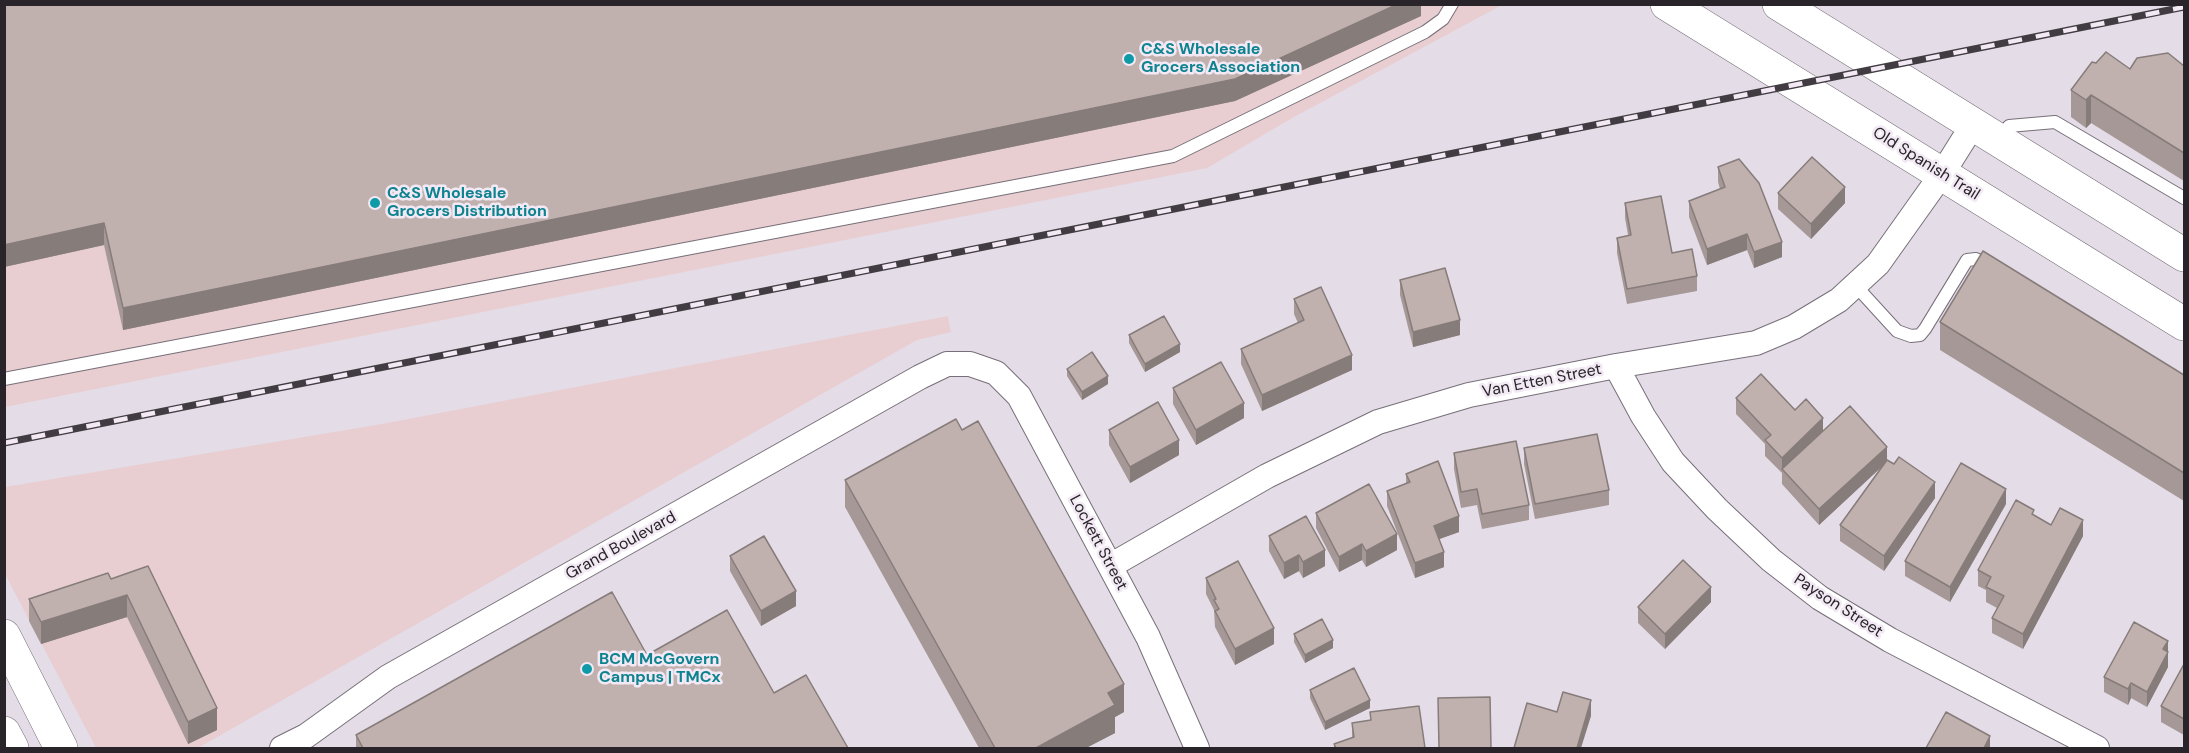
<!DOCTYPE html>
<style>
body{margin:0}
#map{position:relative;width:2189px;height:753px;overflow:hidden;background:#e4dce7;font-family:"DM Sans",sans-serif}
canvas{display:block}
.frame{position:absolute;inset:0;border:6px solid #282429;pointer-events:none}
</style>
<div id="map">
<canvas width="2189" height="753"></canvas>
<div class="frame"></div>
</div>
<script>
const c = document.querySelector('canvas').getContext('2d');
c.lineJoin = 'round';
function paint(path, color) {
  c.fillStyle = color;
  c.fill(path, 'evenodd');
}
function toPath(rows) {
  const path = new Path2D();
  for (const r of rows) {
    path.moveTo(r[0], r[1]);
    for (let i = 2; i < r.length; i += 2) path.lineTo(r[i], r[i + 1]);
  }
  return path;
}
function trace(path, color, width, dash) {
  c.strokeStyle = color;
  c.lineWidth = width;
  c.lineCap = dash ? 'butt' : 'round';
  c.setLineDash(dash || []);
  c.stroke(path);
}
function label(font, color, halo, rows, align = 'center') {
  c.font = font + ' "DM Sans",sans-serif';
  c.lineWidth = 5;
  c.setLineDash([]);
  c.textBaseline = 'middle';
  c.strokeStyle = halo;
  c.fillStyle = color;
  for (const [text, x, y, turn = 0] of rows) {
    c.save();
    c.translate(x, y);
    c.rotate((+turn || 0) * Math.PI / 180);
    c.textAlign = isNaN(turn) ? turn : align;
    if (halo) c.strokeText(text, 0, 0);
    c.fillText(text, 0, 0);
    c.restore();
  }
}
paint(toPath([
 [5,5,1502,5,1294,117,1207,168,5,407],
 [948,316,951,332,917,340,198,748,96,748,5,574,5,487,382,424]
]), '#e8ced1');
const service = toPath([
 [1999,138,2009,126,2055,122,2184,198],
 [1855,285,1897,331,1911,336,1920,335,1925,329,1967,260,1976,259,1992,267],
 [4,379,1173,156,1425,32,1443,19,1452,4]
]);
const minor = toPath([
 [1616,366,1643,416,1673,462,1717,509,1771,560,1820,598,1890,640,2097,748],
 [1110,566,1267,476,1378,422,1469,395,1616,366,1756,343,1794,327,1839,300,1878,264,1942,174,1974,123],
 [282,748,306,736,388,677,920,377,947,364,970,364,996,373,1019,396,1148,637,1197,748]
]);
const primary = toPath([
 [1667,4,2184,324],
 [1779,4,2184,255],
 [4,636,61,748],
 [4,733,12,748]
]);
trace(service, '#776f79', 14);
trace(minor, '#776f79', 26);
trace(primary, '#776f79', 34);
trace(service, '#fff', 12);
trace(minor, '#fff', 24);
trace(primary, '#fff', 33);
const rail = toPath([
 [4,443,2184,7]
]);
trace(rail, '#403c42', 7);
trace(rail, '#f2e9f4', 4.5, [14]);
paint(toPath([
 [4,4,1421,4,1421,16,1235,101,123,330,104,245,4,267],
 [2096,63,2130,69,2184,66,2184,181,2091,123,2086,128,2071,117,2071,90],
 [1718,167,1782,257,1754,268,1747,250,1707,265,1689,217,1689,201,1720,189,1718,182],
 [1778,193,1845,203,1811,239,1778,209],
 [1625,203,1672,253,1697,276,1697,291,1627,304,1617,253,1617,238,1628,235,1625,218],
 [1400,280,1460,335,1413,347,1400,295],
 [1294,299,1352,370,1262,411,1241,364,1241,349,1298,323,1294,314],
 [1940,322,2184,375,2184,501,1940,350],
 [1129,335,1180,352,1145,372,1129,343],
 [1067,369,1108,384,1082,400,1067,376],
 [1173,388,1244,418,1196,445,1173,404],
 [1736,398,1795,410,1823,430,1887,460,1935,498,1884,571,1840,541,1840,525,1881,467,1819,525,1782,484,1782,473,1765,456,1765,444,1736,414],
 [1109,430,1179,455,1130,483,1109,445],
 [1524,448,1609,490,1609,505,1535,519,1524,464],
 [1454,453,1529,505,1529,520,1482,529,1477,505,1461,508,1454,469],
 [1406,474,1459,532,1439,539,1444,567,1415,578,1387,506,1387,491,1406,483],
 [845,480,1124,712,1115,717,1115,733,1086,748,979,748,845,507],
 [2006,504,1950,602,1905,576,1905,561],
 [1316,513,1397,550,1366,567,1362,560,1339,572,1316,528],
 [2034,516,2051,525,2083,536,2023,649,1992,633,1992,618,1997,608,1986,602,1986,590,1978,586,1978,570],
 [1269,536,1325,566,1303,578,1299,571,1284,579,1269,551],
 [730,556,796,606,761,626,730,571],
 [148,566,217,730,188,744,127,617,41,644,29,621,29,599,111,579],
 [1206,578,1274,644,1235,665,1215,627,1214,610,1206,594],
 [1711,602,1665,649,1638,623,1638,607],
 [1294,634,1333,648,1305,663,1294,642],
 [2168,641,2168,667,2147,707,2131,698,2128,705,2104,692,2104,677],
 [647,655,774,693,848,748,356,748,356,735],
 [2184,664,2184,735,2161,722,2161,706],
 [1310,690,1370,708,1325,730,1310,698],
 [1370,712,1425,748,1334,748,1334,744,1352,738,1352,723,1370,720]
]), '#a59896');
paint(toPath([
 [1398,4,1421,4,1421,16,1235,101,123,330,123,308],
 [2091,95,2091,123,2086,128,2086,100],
 [1845,187,1845,203,1811,239,1811,224],
 [104,223,104,245,4,267,4,245],
 [1747,234,1747,250,1707,265,1707,249],
 [1782,242,1782,257,1754,268,1754,252],
 [1460,320,1460,335,1413,347,1413,332],
 [1180,344,1180,352,1145,372,1145,364],
 [1352,355,1352,370,1262,411,1262,395],
 [1108,376,1108,384,1082,400,1082,392],
 [1244,403,1244,418,1196,445,1196,430],
 [1823,418,1823,434,1782,469,1782,473,1782,458],
 [1179,440,1179,455,1130,483,1130,467],
 [1887,447,1887,462,1819,525,1819,509],
 [1935,482,1935,498,1884,571,1884,556],
 [2006,489,2006,504,1950,602,1950,587],
 [1459,516,1459,532,1434,541,1434,526],
 [2083,520,2083,536,2023,649,2023,634],
 [1397,534,1397,550,1366,567,1366,551],
 [1362,544,1362,560,1339,572,1339,557],
 [1325,550,1325,566,1303,578,1303,562],
 [1444,552,1444,567,1415,578,1415,563],
 [1299,555,1299,571,1284,579,1284,563],
 [1711,587,1711,602,1665,649,1665,634],
 [796,591,796,606,761,626,761,611],
 [127,595,127,617,41,644,41,622],
 [1274,628,1274,644,1235,665,1235,649],
 [1333,640,1333,648,1305,663,1305,655],
 [2168,641,2168,667,2147,707,2147,692,2163,649],
 [2131,683,2131,698,2128,705,2128,689],
 [1124,684,1124,712,1115,717,1115,733,1086,748,1036,748,1108,693],
 [1370,700,1370,708,1325,730,1325,722],
 [1591,700,1591,716,1581,748,1577,748],
 [217,708,217,730,188,744,188,722],
 [1990,736,1990,748,1984,748]
]), '#867c7a');
const building = toPath([
 [4,4,1398,4,1235,79,123,308,104,223,4,245,4,4],
 [2106,52,2130,69,2137,58,2168,53,2184,66,2184,153,2091,95,2086,100,2071,90,2092,62,2096,63,2106,52],
 [1812,157,1845,187,1811,224,1778,193,1812,157],
 [1739,159,1759,183,1782,242,1754,252,1747,234,1707,249,1689,201,1725,187,1718,167,1739,159],
 [1661,196,1672,253,1692,249,1697,276,1627,289,1617,238,1631,235,1625,203,1661,196],
 [1983,251,2184,375,2184,473,1940,322,1983,251],
 [1445,268,1460,320,1413,332,1400,280,1445,268],
 [1321,287,1352,355,1262,395,1241,349,1304,320,1294,299,1321,287],
 [1164,316,1180,344,1145,364,1129,335,1164,316],
 [1092,352,1108,376,1082,392,1067,369,1092,352],
 [1221,362,1244,403,1196,430,1173,388,1221,362],
 [1761,374,1795,410,1806,399,1823,418,1782,458,1765,440,1771,435,1736,398,1761,374],
 [1158,402,1179,440,1130,467,1109,430,1158,402],
 [1850,406,1887,447,1819,509,1782,469,1850,406],
 [956,419,962,430,978,421,1124,684,1108,693,1115,705,1036,748,995,748,845,480,956,419],
 [1597,434,1609,490,1535,504,1524,448,1597,434],
 [1516,441,1529,505,1482,514,1477,489,1461,492,1454,453,1516,441],
 [1899,457,1935,482,1884,556,1840,525,1887,460,1894,464,1899,457],
 [1438,461,1459,516,1434,526,1444,552,1415,563,1387,491,1410,482,1406,474,1438,461],
 [1961,463,2006,489,1950,587,1905,561,1961,463],
 [1369,484,1397,534,1366,551,1362,544,1339,557,1316,513,1369,484],
 [2016,500,2034,510,2032,514,2051,525,2060,508,2083,520,2023,634,1992,618,2004,596,1986,587,1991,577,1978,570,2016,500],
 [1306,516,1325,550,1303,562,1299,555,1284,563,1269,536,1306,516],
 [764,536,796,591,761,611,730,556,764,536],
 [1683,560,1711,587,1665,634,1638,607,1683,560],
 [1238,561,1274,628,1235,649,1215,611,1219,609,1214,600,1216,599,1206,578,1238,561],
 [148,566,217,708,188,722,127,595,41,622,29,599,108,573,111,579,148,566],
 [612,592,647,655,727,610,774,693,806,675,848,748,363,748,356,735,612,592],
 [1322,619,1333,640,1305,655,1294,634,1322,619],
 [2134,622,2168,641,2163,649,2168,652,2147,692,2131,683,2128,689,2104,677,2134,622],
 [2184,664,2184,719,2161,706,2184,664],
 [1354,668,1370,700,1325,722,1310,690,1354,668],
 [1563,692,1591,700,1577,748,1514,748,1527,703,1557,712,1563,692],
 [1490,697,1491,748,1439,748,1438,698,1490,697],
 [1419,706,1425,748,1336,748,1334,744,1354,737,1352,723,1371,720,1370,712,1419,706],
 [1946,712,1990,736,1984,748,1926,748,1946,712]
]);
paint(building, '#c0b1af');
trace(building, '#867c7a', 1.5);
for (const [x, y, r, color] of [
 [1129,59,6,"#0f9aa8"],
 [375,203,6,"#0f9aa8"],
 [587,669,6,"#0f9aa8"]
]) {
  const dot = new Path2D();
  dot.arc(x, y, r, 0, 2 * Math.PI);
  c.fillStyle = color;
  c.fill(dot);
  trace(dot, '#f2e9f4', 2);
}
label('bold 16px', '#0d838f', '#f2e9f4', [
 ["C&S Wholesale",1141,50],
 ["Grocers Association",1141,68],
 ["C&S Wholesale",387,194],
 ["Grocers Distribution",387,212],
 ["BCM McGovern",599,660],
 ["Campus | TMCx",599,678]
], 'left');
label('16px', '#282429', '#f2e9f4', [
 ["Old Spanish Trail",1926,164,32],
 ["Van Etten Street",1542,381,-11],
 ["Lockett Street",1098,543,62],
 ["Grand Boulevard",621,546,-29],
 ["Payson Street",1838,606,33]
]);
</script>
